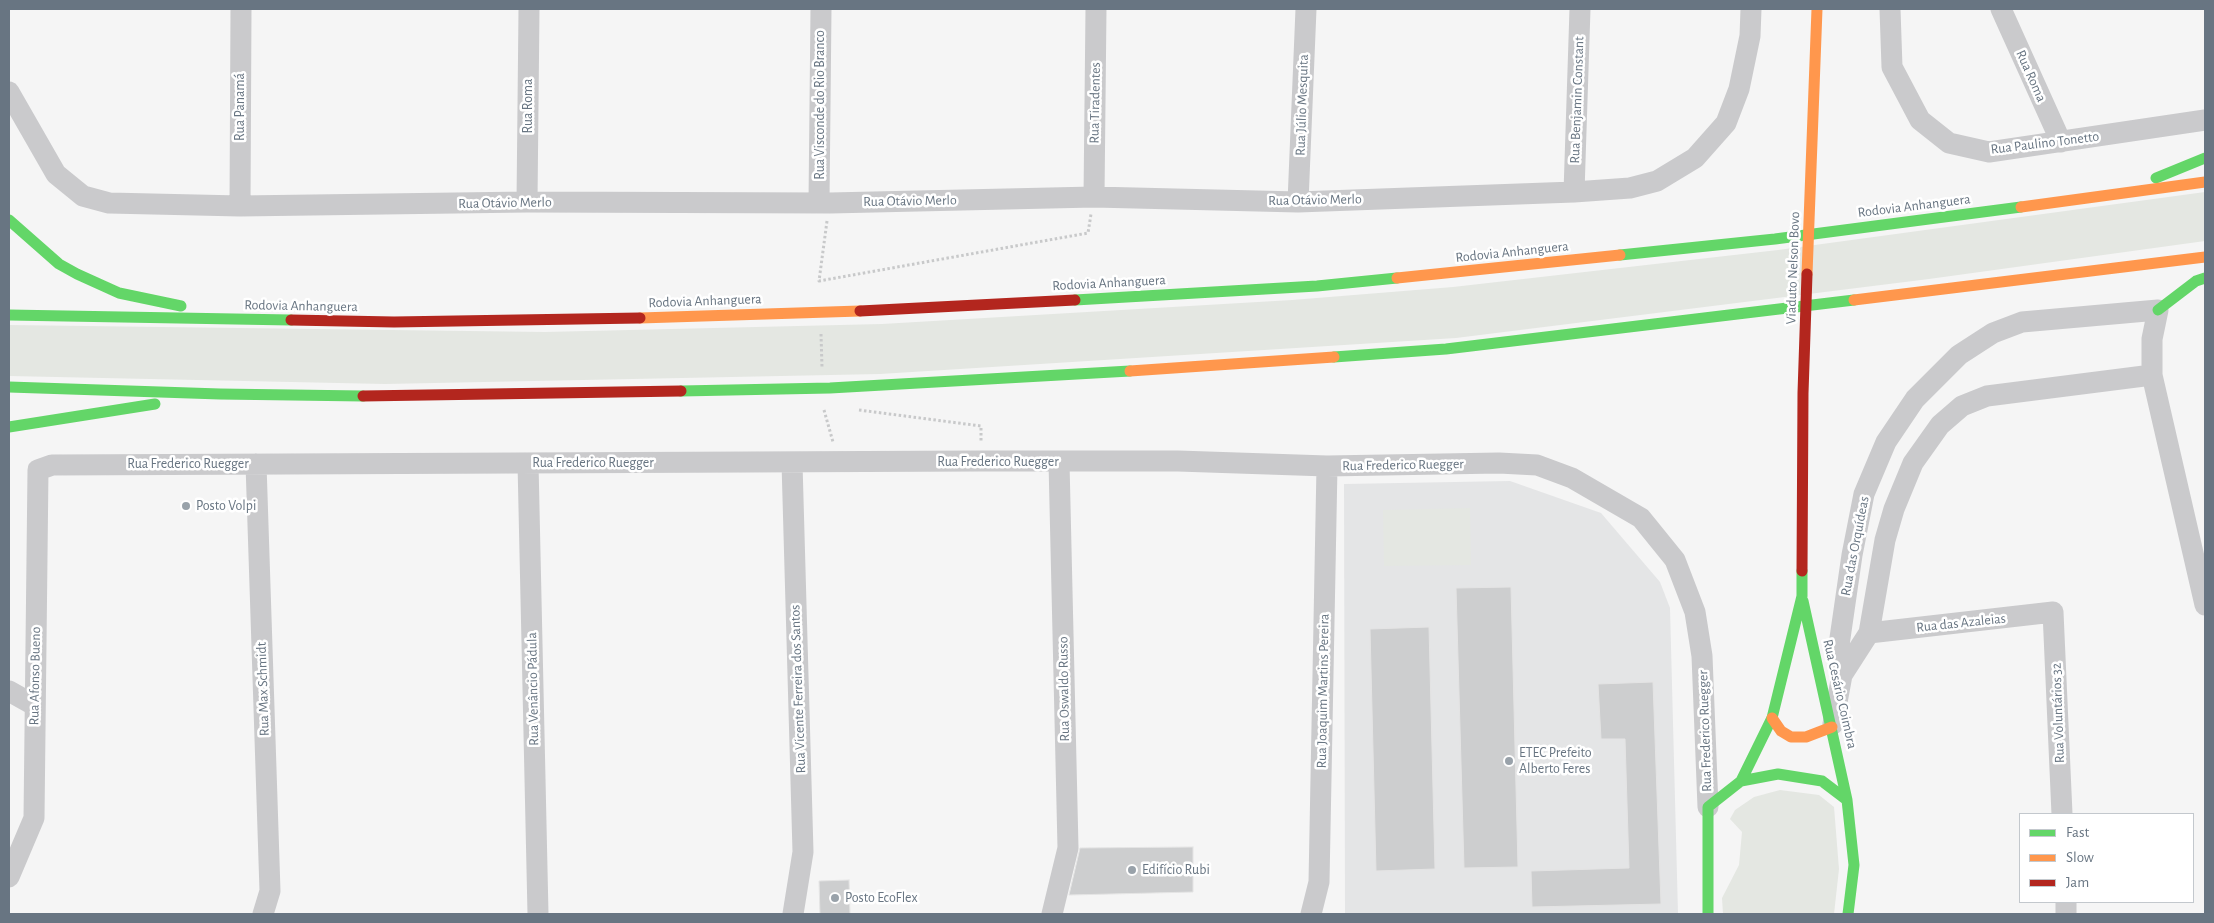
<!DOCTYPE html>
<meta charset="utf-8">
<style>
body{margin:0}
#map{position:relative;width:2214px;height:923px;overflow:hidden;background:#f5f5f5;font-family:"Alegreya Sans",sans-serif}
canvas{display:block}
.frame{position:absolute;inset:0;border:10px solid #687582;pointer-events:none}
.legend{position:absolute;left:2019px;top:813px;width:175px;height:90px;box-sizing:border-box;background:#fff;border:1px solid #c3c8cd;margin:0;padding:6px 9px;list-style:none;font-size:15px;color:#687582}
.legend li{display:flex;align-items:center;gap:10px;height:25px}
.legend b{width:25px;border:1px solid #c3c8cd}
</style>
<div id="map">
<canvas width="2214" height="923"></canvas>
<div class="frame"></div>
<ul class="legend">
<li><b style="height:6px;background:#63d668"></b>Fast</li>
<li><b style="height:6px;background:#ff974d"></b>Slow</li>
<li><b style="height:6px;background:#b3261e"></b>Jam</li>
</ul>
</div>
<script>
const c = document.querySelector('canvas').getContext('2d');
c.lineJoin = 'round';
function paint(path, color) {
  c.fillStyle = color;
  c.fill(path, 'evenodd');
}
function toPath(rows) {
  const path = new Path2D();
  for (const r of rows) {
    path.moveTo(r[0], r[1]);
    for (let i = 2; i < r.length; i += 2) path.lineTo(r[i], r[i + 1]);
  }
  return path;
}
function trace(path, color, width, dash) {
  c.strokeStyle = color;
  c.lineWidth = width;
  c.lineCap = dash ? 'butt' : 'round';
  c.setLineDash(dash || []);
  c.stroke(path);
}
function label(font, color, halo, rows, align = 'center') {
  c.font = font + ' "Alegreya Sans",sans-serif';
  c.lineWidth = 5;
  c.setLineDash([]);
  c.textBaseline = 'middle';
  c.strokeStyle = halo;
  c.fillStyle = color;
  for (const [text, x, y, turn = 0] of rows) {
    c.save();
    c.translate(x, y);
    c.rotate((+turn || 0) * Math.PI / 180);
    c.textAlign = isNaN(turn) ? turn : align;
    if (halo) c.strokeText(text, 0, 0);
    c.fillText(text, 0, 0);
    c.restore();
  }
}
paint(toPath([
 [1510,481,1601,513,1660,582,1670,608,1678,914,1345,914,1344,484]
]), '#e4e5e6');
paint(toPath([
 [2205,192,2205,241,1929,279,1456,338,880,374,385,384,9,376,9,325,545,332,882,324,1292,300,1453,287,1778,250],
 [1470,508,1471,565,1384,566,1383,510],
 [1780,790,1819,795,1834,807,1839,869,1834,914,1723,914,1722,898,1739,865,1742,832,1730,819,1735,810,1754,797]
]), '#e4e7e2');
const building = toPath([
 [1511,587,1518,867,1464,868,1456,588,1511,587],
 [1429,627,1435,869,1376,871,1370,629,1429,627],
 [1653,682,1661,904,1532,907,1531,871,1629,868,1625,739,1601,739,1598,684,1653,682],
 [1193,847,1193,892,1069,895,1080,848,1193,847],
 [849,880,850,914,820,914,819,881,849,880]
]);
paint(building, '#cdcecf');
trace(building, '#e4e4e4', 1);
trace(toPath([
 [827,221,819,281,1088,233,1091,214],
 [821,334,822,367],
 [824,410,833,442],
 [859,410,981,426,981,442]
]), '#c8c9ca', 3, [2.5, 2.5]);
trace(toPath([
 [1890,9,1892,67,1920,120,1949,143,1989,152,2205,120],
 [2001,9,2061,142],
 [9,92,56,174,83,196,109,203,240,206,527,202,830,203,1094,197,1298,202,1574,192,1630,188,1657,181,1695,158,1726,123,1739,89,1750,36,1751,9],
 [1574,192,1580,9],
 [1094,197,1096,9],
 [527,202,529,9],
 [819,202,821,9],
 [1298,202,1306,9],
 [240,206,241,9],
 [528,463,538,914],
 [792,463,803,852,793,914],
 [256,464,270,891,263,914],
 [1869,633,2053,612,2062,814],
 [1842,675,1869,633,1885,540,1894,509,1913,463,1940,425,1962,406,1987,396,2152,375],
 [9,691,34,705],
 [1833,724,1842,675,1839,645,1852,555,1864,494,1886,442,1915,399,1959,355,1993,333,2022,322,2158,310,2152,339,2152,375,2205,605],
 [9,877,34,818,38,470,52,465,981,461,1178,461,1327,466,1499,463,1537,465,1572,478,1641,518,1675,560,1695,612,1702,656,1708,807],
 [2066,902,2066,914],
 [1052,914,1068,848,1059,462],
 [1311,914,1319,882,1327,466]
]), '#cacacc', 21);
trace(toPath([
 [2156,178,2205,158],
 [9,220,59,264,77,274,119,293,181,306],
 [1620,255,1775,239,2021,207],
 [1075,300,1317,286,1397,278],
 [2158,310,2196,281,2205,278],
 [9,315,291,320],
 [1334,357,1446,349,1854,300],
 [9,387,220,394,363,396],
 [681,391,830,388,1130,371],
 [9,427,155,404],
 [1803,601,1847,800,1854,865,1848,914],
 [1741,781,1778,774,1822,781,1847,800],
 [1708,914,1708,807,1741,781,1772,718,1802,596,1802,571]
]), '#63d668', 11);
trace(toPath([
 [2021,207,2205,182],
 [1807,274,1817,9],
 [1397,278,1620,255],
 [1854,300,2205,257],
 [640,318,860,311],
 [1130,371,1334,357],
 [1772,718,1781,731,1791,737,1806,737,1832,727]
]), '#ff974d', 11);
trace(toPath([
 [860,311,1075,300],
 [291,320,394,322,640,318],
 [363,396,681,391],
 [1802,571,1803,393,1807,274]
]), '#b3261e', 11);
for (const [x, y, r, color] of [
 [186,506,5,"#99a2aa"],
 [1509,761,5,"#99a2aa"],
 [1132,870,5,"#99a2aa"],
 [835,898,5,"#99a2aa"]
]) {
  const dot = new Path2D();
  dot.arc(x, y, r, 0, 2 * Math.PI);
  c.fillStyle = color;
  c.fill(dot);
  trace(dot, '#fff', 2);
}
label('14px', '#687582', '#fff', [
 ["Rua Roma",2031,76,66],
 ["Rua Benjamin Constant",1577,100,-88],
 ["Rua Tiradentes",1095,103,-89],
 ["Rua Visconde do Rio Branco",820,105,-90],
 ["Rua Júlio Mesquita",1302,105,-88],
 ["Rua Roma",528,106,-90],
 ["Rua Panamá",240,107,-90],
 ["Rua Paulino Tonetto",2045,143,-7],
 ["Rua Otávio Merlo",1315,200,-1],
 ["Rua Otávio Merlo",910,201,-1],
 ["Rua Otávio Merlo",505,203,-1],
 ["Rodovia Anhanguera",1914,206,-7],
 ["Rodovia Anhanguera",1512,252,-6],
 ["Viaduto Nelson Bovo",1793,268,-88],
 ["Rodovia Anhanguera",1109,283,-3],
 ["Rodovia Anhanguera",705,301,-2],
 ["Rodovia Anhanguera",301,306,1],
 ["Rua Frederico Ruegger",998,462],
 ["Rua Frederico Ruegger",593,463],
 ["Rua Frederico Ruegger",188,464],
 ["Rua Frederico Ruegger",1403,465,-1],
 ["Rua das Orquídeas",1855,546,-79],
 ["Rua das Azaleias",1961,623,-6],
 ["Rua Afonso Bueno",35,676,-89],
 ["Rua Max Schmidt",263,689,-92],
 ["Rua Venâncio Pádula",533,689,-91],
 ["Rua Vicente Ferreira dos Santos",798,689,-92],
 ["Rua Oswaldo Russo",1064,689,-91],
 ["Rua Joaquim Martins Pereira",1323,691,-89],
 ["Rua Cesário Coimbra",1840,694,77],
 ["Rua Voluntários 32",2058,713,-92],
 ["Rua Frederico Ruegger",1705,731,-92]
]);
label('14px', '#687582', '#fff', [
 ["Posto Volpi",196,506],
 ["ETEC Prefeito",1519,753],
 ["Alberto Feres",1519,769],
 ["Edifício Rubi",1142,870],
 ["Posto EcoFlex",845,898]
], 'left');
</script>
